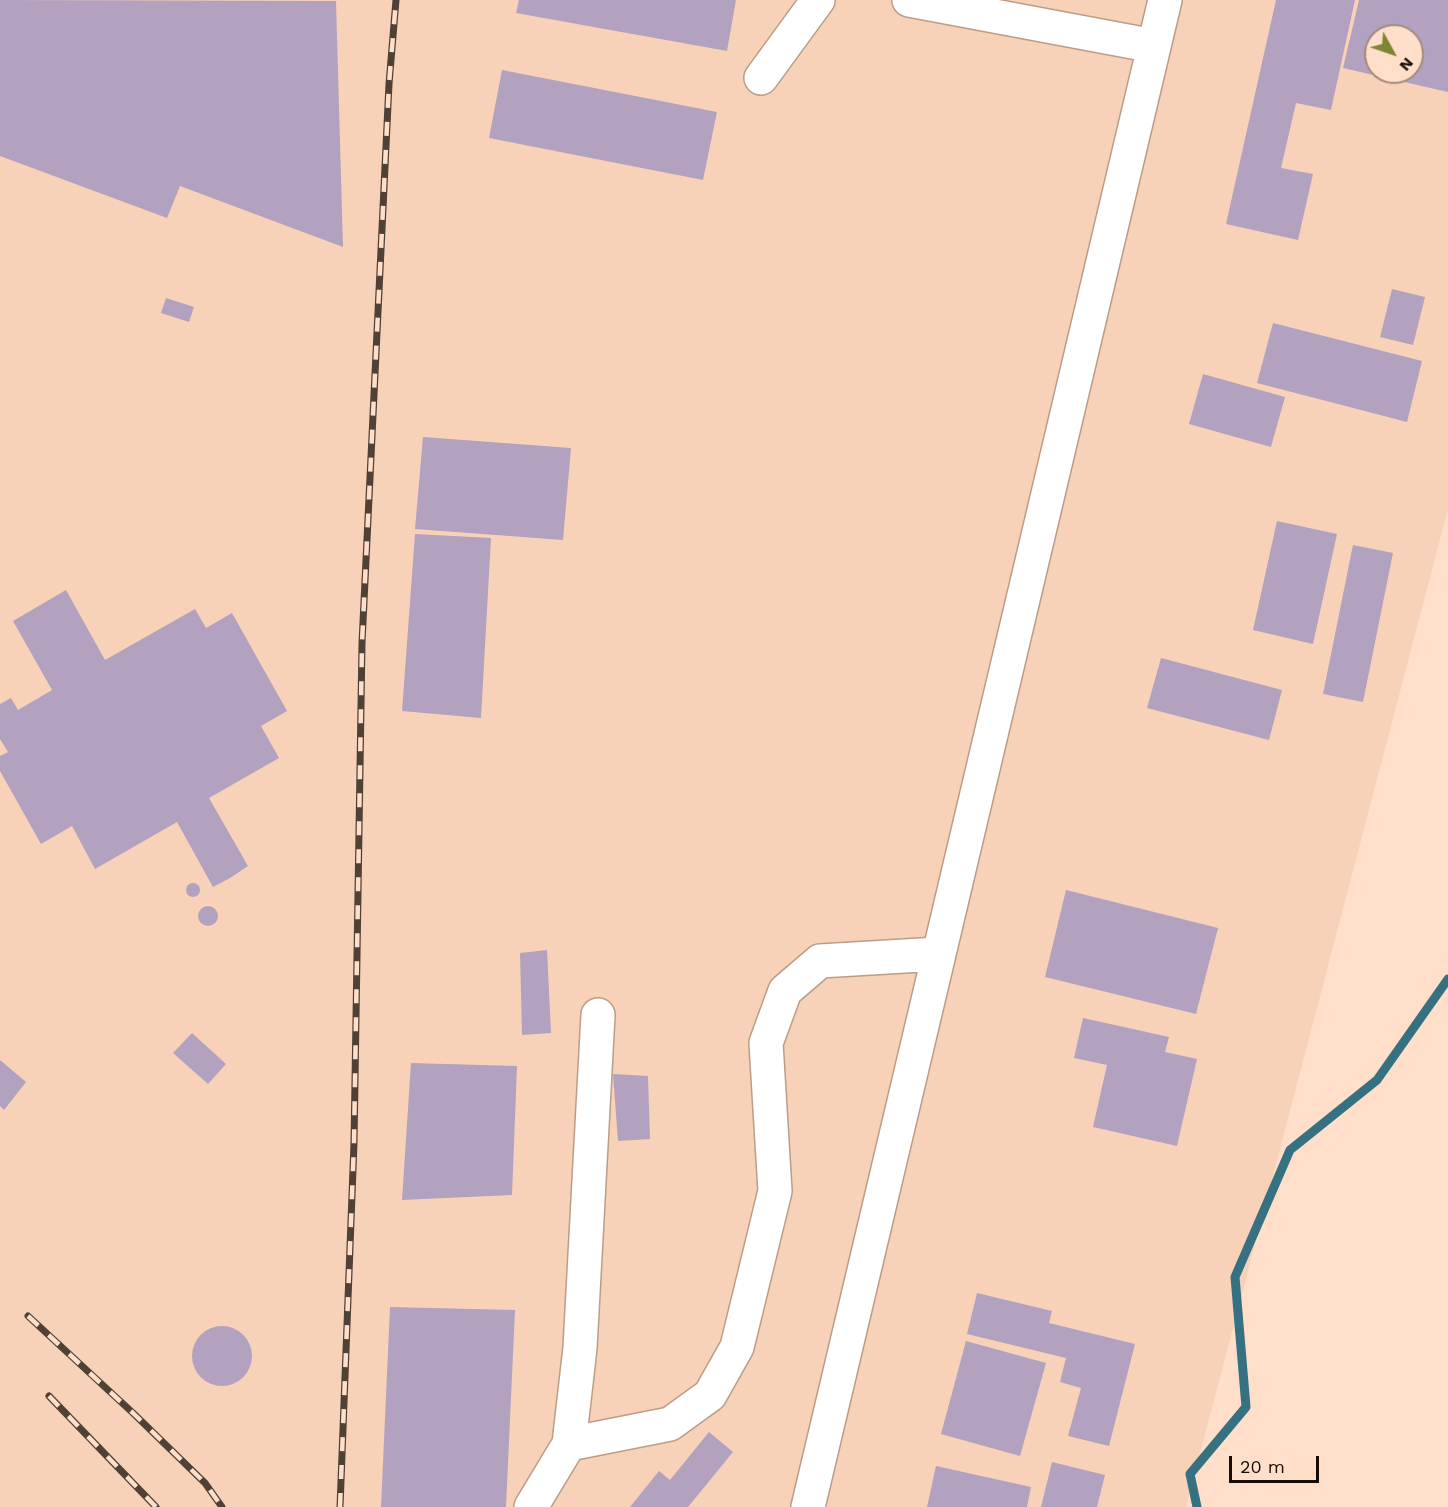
<!DOCTYPE html>
<style>
body{margin:0}
#map{position:relative;width:1448px;height:1507px;overflow:hidden;background:#ffdfc9;font-family:"Work Sans",sans-serif}
canvas{display:block}
.north{position:absolute;left:1364px;top:24px;width:60px;height:60px;box-sizing:border-box;background:#ffdfc9;border:2px solid #a28b7b;border-radius:50%;rotate:130deg;font-size:16px;font-weight:700;line-height:24px;text-align:center;color:#170d06}
.north::after{content:'';display:block;margin:auto;width:21px;height:27px;background:#7d8733;clip-path:polygon(50% 0,100% 100%,50% 72%,0 100%)}
.scale{position:absolute;left:1229px;top:1456px;width:90px;height:27px;box-sizing:border-box;border:3px solid #170d06;border-top:0;padding-left:8px;font-size:18px;line-height:21px;white-space:nowrap;color:#170d06;-webkit-text-stroke:4px #ffdfc9;paint-order:stroke}
</style>
<div id="map">
<canvas width="1448" height="1507"></canvas>
<div class="north">N</div>
<div class="scale">20 m</div>
</div>
<script>
const c = document.querySelector('canvas').getContext('2d');
c.lineJoin = 'round';
function paint(path, color) {
  c.fillStyle = color;
  c.fill(path, 'evenodd');
}
function toPath(rows) {
  const path = new Path2D();
  for (const r of rows) {
    if (r.length === 3) {
      path.moveTo(r[0] + r[2], r[1]);
      path.arc(r[0], r[1], r[2], 0, 2 * Math.PI);
      continue;
    }
    path.moveTo(r[0], r[1]);
    for (let i = 2; i < r.length; i += 2) path.lineTo(r[i], r[i + 1]);
  }
  return path;
}
function trace(path, color, width, dash) {
  c.strokeStyle = color;
  c.lineWidth = width;
  c.lineCap = dash ? 'butt' : 'round';
  c.setLineDash(dash || []);
  c.stroke(path);
}
paint(toPath([
 [0,0,1448,0,1448,509,1186,1507,0,1507],
 [1376,36,1412,36,1412,72,1376,72]
]), '#f7d2b8');
trace(toPath([
 [1197,1507,1190,1474,1246,1407,1235,1277,1290,1150,1377,1080,1448,979]
]), '#367182', 9);
paint(toPath([
 [0,0,336,1,343,247,180,186,167,218,0,156],
 [519,0,736,0,727,51,516,13],
 [1276,0,1355,0,1331,110,1296,103,1281,168,1313,174,1298,240,1226,224],
 [1359,0,1448,0,1448,92,1343,68],
 [1376,36,1412,36,1412,72,1376,72],
 [502,70,717,112,703,180,489,138],
 [1392,289,1425,297,1413,345,1380,337],
 [166,298,194,307,189,322,161,313],
 [1273,323,1422,361,1407,422,1257,383],
 [1203,374,1285,397,1271,447,1189,424],
 [423,437,571,448,563,540,415,529],
 [1277,521,1337,534,1313,644,1253,630],
 [415,534,491,538,481,718,402,711],
 [1353,545,1393,553,1363,702,1323,694],
 [66,590,105,660,195,609,206,628,232,613,287,711,261,726,279,758,209,798,248,866,230,878,213,887,177,822,95,869,72,826,41,844,0,771,0,756,8,752,0,739,0,704,11,698,18,710,52,690,13,621],
 [1161,658,1282,690,1269,740,1147,708],
 [193,890,7],
 [1066,890,1218,928,1196,1014,1045,977],
 [208,916,10],
 [547,950,551,1033,522,1035,520,953],
 [1083,1018,1169,1037,1165,1052,1197,1059,1177,1146,1093,1127,1107,1065,1074,1058],
 [192,1033,226,1064,208,1084,173,1053],
 [0,1060,26,1082,4,1110,0,1106],
 [411,1063,517,1066,512,1195,402,1200],
 [613,1074,648,1076,650,1139,618,1141],
 [977,1293,1052,1311,1049,1323,1135,1344,1109,1446,1068,1436,1081,1388,1060,1382,1066,1358,967,1334],
 [390,1307,515,1310,506,1507,381,1507],
 [222,1356,30],
 [966,1341,1046,1363,1020,1456,941,1434],
 [709,1432,733,1452,688,1507,630,1507,659,1471,670,1480],
 [1052,1462,1105,1475,1097,1507,1041,1507],
 [936,1466,1031,1487,1027,1507,927,1507]
]), '#b2a2bf');
const minor = toPath([
 [909,0,1154,46],
 [761,78,818,0],
 [569,1444,670,1424,710,1395,737,1347,775,1191,766,1043,785,991,820,961,938,954],
 [531,1507,569,1444,580,1348,598,1015],
 [808,1507,1165,0]
]);
trace(minor, '#ba9d88', 36);
trace(minor, '#fff', 33);
const rail = toPath([
 [28,1316,133,1413,205,1483,222,1507],
 [49,1396,156,1507],
 [340,1507,354,1143,362,643,389,84,396,0]
]);
trace(rail, '#504136', 7);
trace(rail, '#ffdfc9', 4.5, [14]);
</script>
